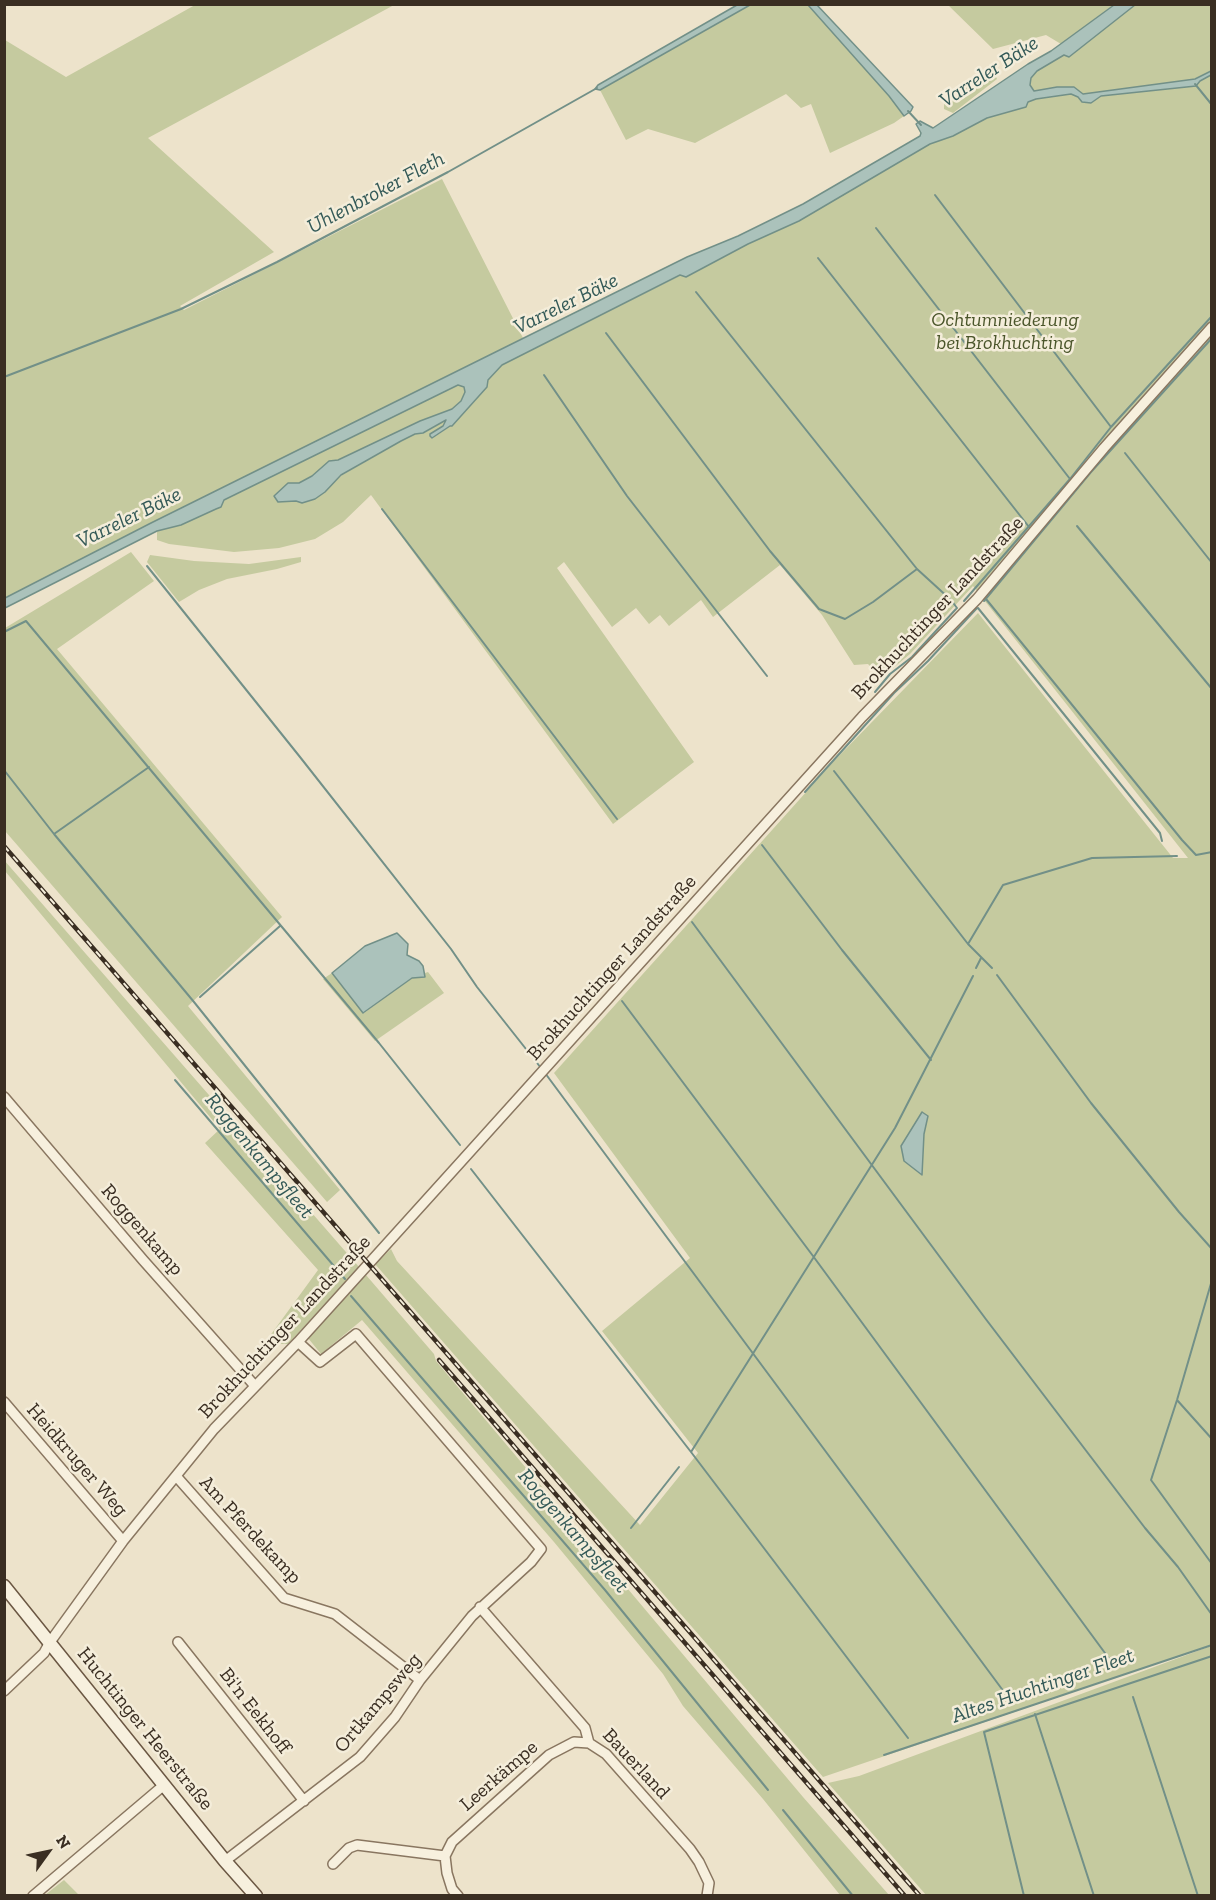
<!DOCTYPE html>
<meta charset="utf-8">
<style>
body{margin:0}
#map{position:relative;width:1216px;height:1900px;overflow:hidden;background:#ede3cb;font-family:"Zilla Slab",serif}
canvas{display:block}
.frame{position:absolute;inset:0;border:6px solid #3a2e22;pointer-events:none}
.north{position:absolute;left:18px;top:1822px;width:60px;height:60px;-webkit-text-stroke:4px #f4edda;paint-order:stroke;rotate:57deg;font-size:16px;font-weight:700;line-height:24px;text-align:center;color:#3a2e22}
.north::after{content:'';display:block;margin:auto;width:21px;height:27px;background:#3a2e22;clip-path:polygon(50% 0,100% 100%,50% 72%,0 100%)}
</style>
<div id="map">
<canvas width="1216" height="1900"></canvas>
<div class="frame"></div>
<div class="north">N</div>
</div>
<script>
const c = document.querySelector('canvas').getContext('2d');
c.lineJoin = 'round';
function paint(path, color) {
  c.fillStyle = color;
  c.fill(path, 'evenodd');
}
function toPath(rows) {
  const path = new Path2D();
  for (const r of rows) {
    path.moveTo(r[0], r[1]);
    for (let i = 2; i < r.length; i += 2) path.lineTo(r[i], r[i + 1]);
  }
  return path;
}
function trace(path, color, width, dash) {
  c.strokeStyle = color;
  c.lineWidth = width;
  c.lineCap = dash ? 'butt' : 'round';
  c.setLineDash(dash || []);
  c.stroke(path);
}
function label(font, color, halo, rows, align = 'center') {
  c.font = font + ' "Zilla Slab",serif';
  c.lineWidth = 5;
  c.setLineDash([]);
  c.textBaseline = 'middle';
  c.strokeStyle = halo;
  c.fillStyle = color;
  for (const [text, x, y, turn = 0] of rows) {
    c.save();
    c.translate(x, y);
    c.rotate((+turn || 0) * Math.PI / 180);
    c.textAlign = isNaN(turn) ? turn : align;
    if (halo) c.strokeText(text, 0, 0);
    c.fillText(text, 0, 0);
    c.restore();
  }
}
paint(toPath([
 [195,5,394,5,148,138,274,252,180,306,184,310,442,179,523,338,470,366,151,523,5,598,5,40,66,77],
 [750,5,808,5,889,96,904,116,894,123,830,153,811,104,801,108,786,94,695,143,648,129,626,140,600,90],
 [948,5,1114,5,1061,44,1046,35,993,49],
 [1119,5,1211,5,1211,1645,823,1777,375,1264,391,1249,397,1261,640,1525,698,1453,602,1331,690,1258,554,1073,834,761,978,613,1173,858,1188,858,973,586,910,654,881,678,868,664,854,665,822,615,780,565,713,617,701,600,669,626,660,615,649,624,636,608,612,627,564,562,557,568,694,762,613,824,371,495,343,522,315,539,279,548,234,552,169,544,157,540,157,531,181,525,216,509,221,506,223,500,299,463,458,385,464,387,465,392,461,401,452,409,420,421,338,460,329,461,313,476,299,483,288,483,284,488,286,502,296,501,333,483,342,475,401,441,415,433,424,433,446,420,443,426,430,434,432,438,440,433,450,426,452,426,480,395,486,387,488,380,502,365,681,275,686,277,696,272,1006,92],
 [985,70,994,72,997,79,953,113,944,109,944,98],
 [131,552,154,581,57,649,282,917,188,1006,340,1190,327,1202,5,831,5,628],
 [150,555,194,561,249,564,301,557,301,562,277,569,227,579,199,590,179,602,147,562],
 [4,860,359,1267,288,1344,264,1344,318,1270,205,1143,220,1129,5,871],
 [428,972,444,993,375,1041,323,979,332,973,364,1013,412,978,425,977,425,973],
 [366,1275,434,1354,436,1361,803,1797,889,1895,840,1895,763,1799,683,1706,663,1674,554,1542,362,1320,321,1354,308,1338],
 [1211,1646,1211,1895,926,1895,828,1783,859,1776],
 [64,1880,79,1895,45,1895]
]), '#c5ca9f');
const water = toPath([
 [737,5,750,5,600,90,595,89,598,85,737,5],
 [808,5,817,5,913,107,911,111,904,116,889,96,808,5],
 [1114,5,1135,5,1069,57,1064,55,1037,71,1031,78,1030,85,1034,91,1057,87,1074,87,1083,94,1195,79,1211,71,1211,75,1200,81,1196,86,1101,96,1091,103,1082,102,1078,97,1071,94,1036,99,1028,102,1026,107,987,118,953,136,930,144,799,221,748,244,686,277,680,275,502,365,488,380,487,387,452,426,450,426,432,438,430,436,430,434,443,426,446,420,423,433,415,434,401,441,341,475,325,492,315,499,302,503,296,501,278,502,274,496,288,483,299,483,312,476,329,461,338,460,420,421,452,409,461,401,465,392,464,387,458,385,224,500,221,507,216,509,181,525,157,531,5,608,5,598,151,523,687,257,738,236,803,204,920,136,921,133,916,124,920,121,933,128,939,124,1028,64,1051,51,1114,5],
 [397,933,408,944,407,955,419,961,423,966,425,977,412,978,363,1013,332,973,365,946,397,933],
 [922,1112,928,1116,924,1134,922,1175,904,1161,901,1146,922,1112]
]);
paint(water, '#abc2bb');
trace(water, '#729088', 1.5);
trace(toPath([
 [1195,84,1212,105],
 [908,111,921,125],
 [935,195,1111,427],
 [876,228,1070,479],
 [818,258,1029,527],
 [696,292,917,569,951,600,957,608],
 [606,333,770,551,819,609,845,619,873,602,917,569],
 [544,375,627,496,767,676],
 [4,377,181,309,277,262,448,172,597,88],
 [1125,453,1212,563],
 [382,509,617,819],
 [1077,526,1212,689],
 [147,566,300,757,451,949,477,987,541,1068],
 [986,599,1182,840,1196,855,1212,852],
 [964,601,1070,479,1111,427,1212,316],
 [984,601,1091,472,1212,338],
 [978,608,1160,833,1162,841],
 [4,632,26,621,379,1043,460,1145],
 [875,692,890,674,912,657,956,609],
 [4,770,54,834,194,1002,379,1233],
 [834,771,968,944,992,968],
 [805,792,894,693,928,661,977,608],
 [54,834,149,767],
 [762,845,842,950,931,1060],
 [692,922,985,1318,1145,1528,1178,1567,1212,1615],
 [968,944,1003,885,1092,858,1177,856],
 [976,968,981,958],
 [997,975,1091,1103,1179,1212,1212,1249],
 [200,997,280,926],
 [622,1001,813,1256,1116,1668],
 [545,1073,1013,1704],
 [175,1080,345,1279],
 [471,1169,691,1452,908,1738],
 [1212,1280,1177,1400,1151,1480,1212,1564],
 [351,1296,605,1590,768,1790],
 [1177,1400,1212,1439],
 [691,1452,895,1128,973,976],
 [631,1528,679,1467],
 [1133,1697,1198,1896],
 [1035,1714,1094,1896],
 [884,1755,1212,1645],
 [783,1810,853,1896],
 [1024,1896,984,1732,1212,1656]
]), '#729088', 2);
const minor = toPath([
 [4,1097,143,1260,255,1386],
 [4,1402,123,1541],
 [176,1476,284,1598,335,1614,420,1680],
 [480,1607,585,1728,589,1743,606,1754,690,1849,699,1862,709,1883,707,1896],
 [178,1642,304,1801],
 [4,1691,44,1653,50,1642,123,1541,214,1429,298,1342,458,1165,862,717,977,599,1104,448,1212,327],
 [225,1861,360,1757,395,1717,420,1680,472,1616,531,1562,541,1549,356,1334,320,1362,298,1342],
 [333,1864,349,1848,357,1845,445,1856],
 [33,1896,164,1785],
 [458,1896,452,1889,447,1873,445,1856,452,1842,549,1755,574,1742,589,1743]
]);
const secondary = toPath([
 [4,1586,225,1861,256,1896]
]);
trace(minor, '#897660', 12);
trace(secondary, '#6b5743', 15);
trace(minor, '#f7f0de', 9);
trace(secondary, '#f7f0de', 12);
const rail = toPath([
 [4,846,920,1896],
 [439,1360,905,1896]
]);
trace(rail, '#3a2e22', 4.5);
trace(rail, '#f4edda', 2, [7]);
label('italic 20px', '#4a552a', '#f4edda', [
 ["Ochtumniederung",1005,320],
 ["bei Brokhuchting",1005,343]
]);
label('20px', '#3a2e22', '#f4edda', [
 ["Brokhuchtinger Landstraße",938,608,-47],
 ["Brokhuchtinger Landstraße",612,968,-48],
 ["Roggenkamp",142,1230,49],
 ["Brokhuchtinger Landstraße",285,1327,-47],
 ["Heidkruger Weg",77,1460,49],
 ["Am Pferdekamp",250,1530,47],
 ["Ortkampsweg",378,1703,-50],
 ["Bi'n Eekhoff",255,1711,52],
 ["Huchtinger Heerstraße",145,1729,51],
 ["Bauerland",636,1764,47],
 ["Leerkämpe",499,1776,-41]
]);
label('italic 21px', '#335957', '#f4edda', [
 ["Varreler Bäke",989,72,-33],
 ["Uhlenbroker Fleth",376,193,-28],
 ["Varreler Bäke",566,304,-26],
 ["Varreler Bäke",129,518,-26],
 ["Roggenkampsfleet",259,1156,50],
 ["Roggenkampsfleet",573,1531,49],
 ["Altes Huchtinger Fleet",1043,1686,-19]
]);
</script>
